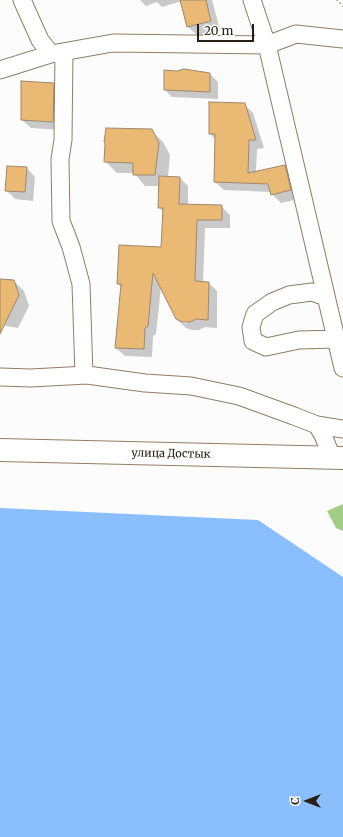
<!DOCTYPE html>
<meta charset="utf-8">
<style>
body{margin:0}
#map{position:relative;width:343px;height:837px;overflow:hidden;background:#fcfcfc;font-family:Merriweather,serif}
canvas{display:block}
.north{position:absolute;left:287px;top:781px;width:40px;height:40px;-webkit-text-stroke:3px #fcfcfc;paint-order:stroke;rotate:270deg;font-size:11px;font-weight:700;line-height:16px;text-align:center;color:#281f14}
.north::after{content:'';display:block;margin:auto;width:14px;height:18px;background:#281f14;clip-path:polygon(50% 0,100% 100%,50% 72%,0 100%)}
.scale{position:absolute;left:197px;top:24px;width:57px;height:18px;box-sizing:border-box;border:2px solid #281f14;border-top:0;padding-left:5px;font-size:12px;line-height:14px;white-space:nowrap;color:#281f14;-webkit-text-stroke:3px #fcfcfc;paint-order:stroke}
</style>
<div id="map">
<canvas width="343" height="837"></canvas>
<div class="north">С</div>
<div class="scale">20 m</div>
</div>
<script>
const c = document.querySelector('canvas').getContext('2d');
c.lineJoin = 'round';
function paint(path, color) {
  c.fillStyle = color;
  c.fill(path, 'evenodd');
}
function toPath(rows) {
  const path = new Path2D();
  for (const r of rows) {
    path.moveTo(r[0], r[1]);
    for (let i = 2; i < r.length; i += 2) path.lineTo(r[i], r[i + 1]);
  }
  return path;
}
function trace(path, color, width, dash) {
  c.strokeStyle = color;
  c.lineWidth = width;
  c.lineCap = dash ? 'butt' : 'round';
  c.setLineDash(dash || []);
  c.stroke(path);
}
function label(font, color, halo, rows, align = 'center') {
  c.font = font + ' Merriweather,serif';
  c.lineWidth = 3;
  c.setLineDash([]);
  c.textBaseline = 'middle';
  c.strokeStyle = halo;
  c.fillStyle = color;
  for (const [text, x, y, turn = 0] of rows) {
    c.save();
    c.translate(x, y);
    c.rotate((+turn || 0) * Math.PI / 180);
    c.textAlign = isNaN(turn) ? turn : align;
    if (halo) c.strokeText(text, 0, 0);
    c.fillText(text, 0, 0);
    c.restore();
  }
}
paint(toPath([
 [343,504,343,531,336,528,327,511]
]), '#a2cd87');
paint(toPath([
 [0,508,258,520,343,577,343,837,0,837]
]), '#8abefc');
paint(toPath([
 [140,0,212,0,220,30,198,36,188,27,182,1,162,7,157,2,146,6],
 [210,74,218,82,218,99,172,97,165,90],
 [53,84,62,92,62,130,31,128,22,120],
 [244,104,253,113,264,148,257,149,256,172,285,166,293,174,299,199,281,203,272,194,271,192,224,190,215,182,216,140,210,134],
 [151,130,163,142,170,155,168,177,180,178,188,186,188,205,221,206,230,215,230,228,205,228,203,283,209,283,217,291,217,328,205,327,199,330,192,330,186,328,177,319,161,287,156,334,153,336,152,357,125,356,116,348,121,287,118,284,162,248,164,213,159,207,159,186,145,186,134,173,117,173,105,161],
 [181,320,187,323,187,324,181,322],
 [27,168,35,177,33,201,15,199,6,190],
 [0,280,14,281,24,291,29,306,18,328,0,325]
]), '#0003');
const building = toPath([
 [180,0,206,0,211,21,187,27,180,0],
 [184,69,210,73,210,92,164,90,164,70,177,71,184,69],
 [21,81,54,83,53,122,21,120,21,81],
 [209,102,245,103,256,140,249,140,248,173,285,165,291,190,271,195,268,184,214,182,215,134,209,134,209,102],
 [106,128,152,129,159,143,155,175,133,175,133,163,104,162,105,143,104,142,106,128],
 [7,166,27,167,25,192,5,191,7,166],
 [159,176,180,177,179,204,222,205,222,220,197,220,195,281,209,282,208,320,196,319,190,322,182,322,176,319,153,273,148,326,145,328,144,349,115,348,121,284,117,284,119,245,161,247,163,208,158,208,159,176],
 [0,279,14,280,19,295,0,334,0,279]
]);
paint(building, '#eab973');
trace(building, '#9d886d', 1);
const minor = toPath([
 [22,0,40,40,51,54],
 [252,0,267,45,343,368],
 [64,52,63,140,60,159,61,221,71,247,81,284,84,375],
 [0,70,51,54,113,43,267,45,296,34,343,39],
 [326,297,312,292,289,295,272,302,255,314,251,327,253,341,266,347,299,340,336,339],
 [0,377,31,378,87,375,145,383,191,386,239,396,294,416,317,425,323,435,332,458],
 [317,425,343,429]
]);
const secondary = toPath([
 [0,450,343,458]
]);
trace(minor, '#927d62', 19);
trace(secondary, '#927d62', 24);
trace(toPath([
 [337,0,343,6]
]), '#97938e', 2.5, [1, 3]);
trace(minor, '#fff', 17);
trace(secondary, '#fff', 22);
label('11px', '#281f14', '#fcfcfc', [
 ["улица Достык",171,454,1]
]);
</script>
